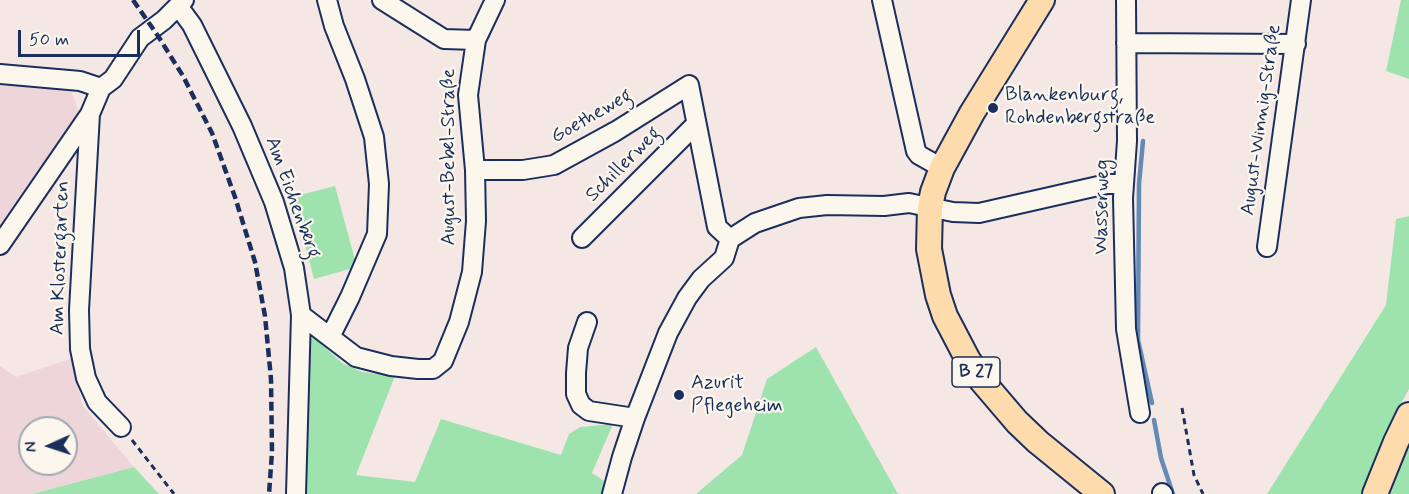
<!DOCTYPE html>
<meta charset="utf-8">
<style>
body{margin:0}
#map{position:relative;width:1409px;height:494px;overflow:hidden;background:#f5e8e4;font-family:Mynerve,sans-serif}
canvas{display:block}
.north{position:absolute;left:18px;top:416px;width:60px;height:60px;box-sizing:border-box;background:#fbf7ec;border:2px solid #a1a7b3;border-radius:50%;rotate:267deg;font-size:16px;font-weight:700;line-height:24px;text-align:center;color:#1b2f5e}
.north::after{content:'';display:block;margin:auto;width:21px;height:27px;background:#1b2f5e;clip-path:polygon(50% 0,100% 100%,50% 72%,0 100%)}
.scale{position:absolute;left:18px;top:30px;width:122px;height:27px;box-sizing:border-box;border:3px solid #1b2f5e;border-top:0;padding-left:8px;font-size:18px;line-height:21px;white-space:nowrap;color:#1b2f5e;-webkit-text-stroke:4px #fbf7ec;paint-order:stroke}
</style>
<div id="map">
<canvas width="1409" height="494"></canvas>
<div class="north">N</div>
<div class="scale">50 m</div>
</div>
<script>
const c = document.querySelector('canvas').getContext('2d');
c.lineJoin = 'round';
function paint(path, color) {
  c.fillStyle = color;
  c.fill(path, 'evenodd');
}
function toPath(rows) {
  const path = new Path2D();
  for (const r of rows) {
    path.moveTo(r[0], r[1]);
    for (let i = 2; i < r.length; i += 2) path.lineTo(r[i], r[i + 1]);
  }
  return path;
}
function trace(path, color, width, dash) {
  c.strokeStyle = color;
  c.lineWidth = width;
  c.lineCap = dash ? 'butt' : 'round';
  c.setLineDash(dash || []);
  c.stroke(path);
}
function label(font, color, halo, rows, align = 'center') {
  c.font = font + ' Mynerve,sans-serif';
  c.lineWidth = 4.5;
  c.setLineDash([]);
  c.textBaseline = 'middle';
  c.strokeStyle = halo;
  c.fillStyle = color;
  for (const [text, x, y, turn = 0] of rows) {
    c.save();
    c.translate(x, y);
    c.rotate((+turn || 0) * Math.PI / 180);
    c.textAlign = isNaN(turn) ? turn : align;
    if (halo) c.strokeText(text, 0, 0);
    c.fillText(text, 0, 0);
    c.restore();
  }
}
paint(toPath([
 [0,84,71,91,79,112,0,230],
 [73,358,82,405,134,467,31,494,0,494,0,366,16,377],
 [30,428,66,428,66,464,30,464]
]), '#eed5da');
paint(toPath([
 [1401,0,1409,0,1409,79,1386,71],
 [335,186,357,267,314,279,292,197],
 [1409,216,1409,389,1393,418,1362,494,1267,494,1386,305,1396,219],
 [314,337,342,363,362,372,395,376,356,475,415,482,441,419,561,455,569,434,580,427,613,424,592,473,604,481,602,494,303,494,307,341],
 [816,347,898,494,696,494,742,455,767,379],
 [1409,437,1409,494,1384,494],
 [134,467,159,494,31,494,32,494]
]), '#9ee3ae');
trace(toPath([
 [1143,141,1139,184,1138,340,1152,403],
 [1154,420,1161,458,1173,494]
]), '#648ab6', 4.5);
const minor = toPath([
 [327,0,334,26,355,79,374,137,379,184,377,234,350,297,330,337],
 [382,0,444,39,476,40],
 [882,0,916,151,919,155,942,168],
 [1126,0,1127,141,1123,198,1126,329,1140,413],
 [178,6,192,25,242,126,274,202,294,268,301,315,296,494],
 [1126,43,1296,44],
 [0,74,80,81,101,88],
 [90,114,79,310,80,349,86,378,97,402,121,427],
 [475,170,523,170,554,165,616,131,689,85,717,227,730,239],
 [582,238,696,124],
 [0,245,90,114,101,88,113,79,140,38,164,20,184,0],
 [1267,247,1301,0],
 [301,315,356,357,391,366,418,369,433,369,443,361,459,322,472,272,476,221,475,170,468,95,476,40,495,0],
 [587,322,578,348,576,373,576,394,581,405,589,411,635,418],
 [1162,493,1163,494],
 [612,494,622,457,635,418,668,333,687,298,701,279,724,258,730,239,755,223,799,208,827,205,884,206,909,203,953,212,979,213,1107,184,1124,184]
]);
const major = toPath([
 [1042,0,972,113,942,168,933,192,930,207,929,249,938,295,945,316,968,360,982,381,1017,422,1038,442,1102,494],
 [1375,494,1396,442,1409,415]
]);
trace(minor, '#1b2f5e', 22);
trace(major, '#1b2f5e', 28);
trace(toPath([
 [1182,408,1194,475,1203,494],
 [132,440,174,494]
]), '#1b2f5e', 3, [6, 4.5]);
trace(minor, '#fbf7ec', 18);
trace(major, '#fddbac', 24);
trace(toPath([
 [133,0,158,36,183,76,212,133,235,197,255,262,265,316,271,379,272,452,269,494]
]), '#1b2f5e', 4.5, [9, 4.5]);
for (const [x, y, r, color] of [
 [993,108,6,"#1b2f5e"],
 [679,395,6,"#1b2f5e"]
]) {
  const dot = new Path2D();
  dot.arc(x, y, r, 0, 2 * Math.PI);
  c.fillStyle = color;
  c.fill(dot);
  trace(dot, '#fbf7ec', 2);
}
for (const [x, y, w] of [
 [976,372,48]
]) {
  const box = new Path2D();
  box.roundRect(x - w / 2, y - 15, w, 30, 4.5);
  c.fillStyle = '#fbf7ec';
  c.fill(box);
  trace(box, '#1b2f5e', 1.5);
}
label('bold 18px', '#1b2f5e', null, [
 ["B 27",976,372]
]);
label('20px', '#1b2f5e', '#fbf7ec', [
 ["Blankenburg,",1005,96],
 ["Rohdenbergstraße",1005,119],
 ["Azurit",691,384],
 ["Pflegeheim",691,407]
], 'left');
label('20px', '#1b2f5e', '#fbf7ec', [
 ["Goetheweg",592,117,-30],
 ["August-Winnig-Straße",1262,120,-82],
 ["August-Bebel-Straße",450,157,-90],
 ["Schillerweg",624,165,-45],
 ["Am Eichenberg",292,198,70],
 ["Wasserweg",1103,207,-89],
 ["Am Klostergarten",61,258,-88]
]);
</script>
